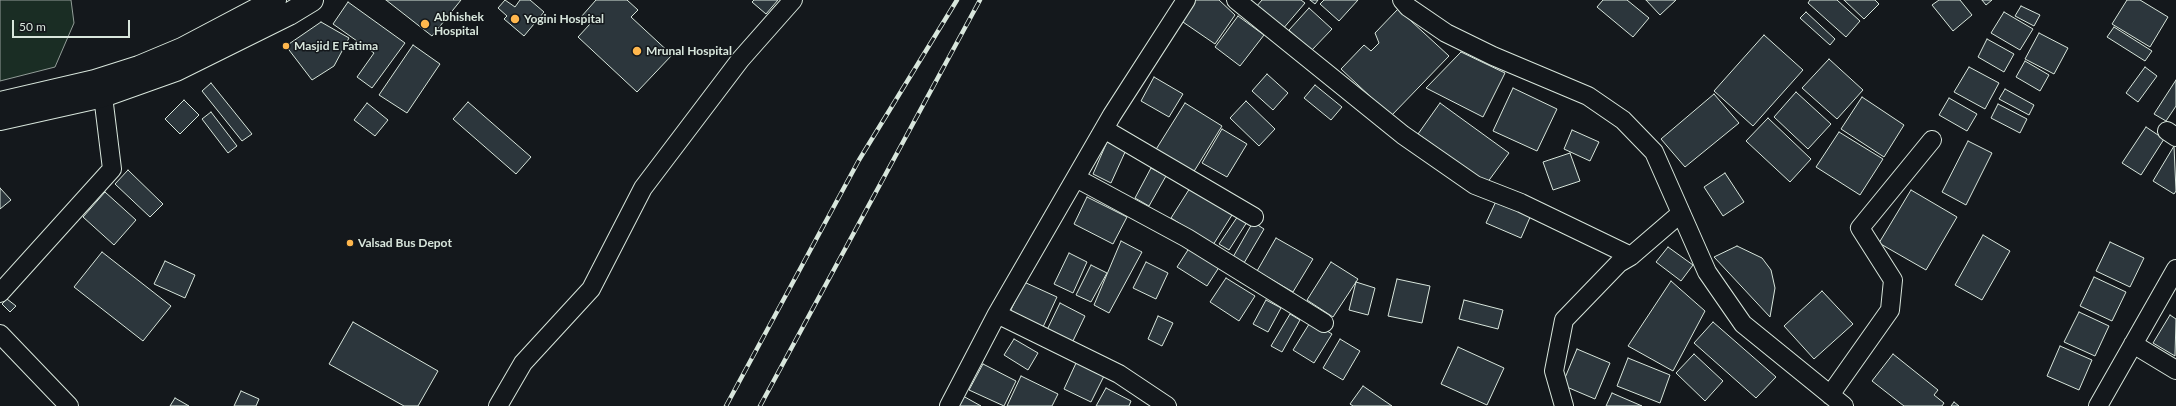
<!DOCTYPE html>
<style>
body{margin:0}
#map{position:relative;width:2176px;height:406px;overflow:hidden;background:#14181c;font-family:Lato,sans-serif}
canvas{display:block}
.scale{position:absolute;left:12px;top:20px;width:118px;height:18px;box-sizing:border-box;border:2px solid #d8e6dc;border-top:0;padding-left:5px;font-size:12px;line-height:14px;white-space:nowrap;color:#d8e6dc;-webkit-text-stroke:3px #14181c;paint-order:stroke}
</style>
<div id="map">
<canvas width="2176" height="406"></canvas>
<div class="scale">50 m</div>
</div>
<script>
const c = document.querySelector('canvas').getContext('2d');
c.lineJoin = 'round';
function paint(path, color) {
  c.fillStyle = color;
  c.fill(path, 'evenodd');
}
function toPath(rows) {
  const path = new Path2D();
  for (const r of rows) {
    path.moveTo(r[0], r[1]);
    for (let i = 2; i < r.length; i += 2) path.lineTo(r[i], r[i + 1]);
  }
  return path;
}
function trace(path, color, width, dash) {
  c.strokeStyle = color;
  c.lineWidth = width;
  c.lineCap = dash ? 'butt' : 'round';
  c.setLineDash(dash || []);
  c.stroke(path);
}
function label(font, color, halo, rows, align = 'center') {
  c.font = font + ' Lato,sans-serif';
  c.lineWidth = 3;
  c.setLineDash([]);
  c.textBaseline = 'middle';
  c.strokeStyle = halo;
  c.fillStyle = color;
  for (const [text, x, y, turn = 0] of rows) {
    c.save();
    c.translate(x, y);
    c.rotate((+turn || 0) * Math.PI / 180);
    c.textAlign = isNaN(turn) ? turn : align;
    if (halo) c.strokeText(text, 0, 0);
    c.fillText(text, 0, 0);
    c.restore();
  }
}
const green = toPath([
 [0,0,71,0,74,23,55,67,0,81,0,0]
]);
paint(green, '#1a2d24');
trace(green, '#939e99', 1);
const building = toPath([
 [386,0,461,0,432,36,386,0],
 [505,0,515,7,520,0,530,0,544,12,524,36,504,19,507,16,498,8,505,0],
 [596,0,627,0,638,10,631,17,672,55,637,92,578,37,590,24,581,17,596,0],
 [754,0,778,0,766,14,752,2,754,0],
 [1193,0,1219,0,1235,15,1215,44,1180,20,1193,0],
 [1262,0,1301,0,1305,3,1282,30,1256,7,1262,0],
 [1310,0,1318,0,1315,4,1310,0],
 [1324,0,1358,0,1339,21,1320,4,1324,0],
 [1603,0,1627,0,1649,18,1633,37,1597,7,1603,0],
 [1646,0,1676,0,1660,15,1646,0],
 [1810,0,1837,0,1860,21,1846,37,1808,3,1810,0],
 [1844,0,1875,0,1879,4,1864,19,1844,0],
 [1939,0,1960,0,1972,15,1953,31,1932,5,1939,0],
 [1982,0,1992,0,1986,5,1982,0],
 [2127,0,2140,0,2168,17,2150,47,2112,24,2127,0],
 [348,2,405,43,372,88,357,77,374,53,333,24,348,2],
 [2021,6,2040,15,2034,26,2015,16,2021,6],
 [1309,8,1332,29,1311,51,1289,30,1309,8],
 [1398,9,1449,56,1391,116,1341,69,1364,45,1371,51,1379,43,1375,33,1398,9],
 [1806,12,1835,39,1830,45,1800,18,1806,12],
 [2004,12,2033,29,2020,50,1991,33,2004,12],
 [1238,16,1264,35,1240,66,1215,47,1238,16],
 [321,22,349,38,334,66,312,80,286,46,321,22],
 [2114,27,2152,51,2145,61,2107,37,2114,27],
 [2039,33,2068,48,2054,74,2025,59,2039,33],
 [1764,35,1803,70,1753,126,1714,91,1764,35],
 [1987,39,2014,54,2004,72,1978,57,1987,39],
 [413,45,440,64,407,113,379,95,413,45],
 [1461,52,1505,73,1483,117,1426,88,1461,52],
 [1829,59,1863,90,1837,119,1802,88,1829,59],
 [2025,61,2049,75,2040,91,2016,77,2025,61],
 [1969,67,1999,83,1985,109,1954,92,1969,67],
 [2145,67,2157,76,2138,102,2126,93,2145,67],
 [1267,74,1288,93,1273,110,1252,91,1267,74],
 [1154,77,1183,94,1169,117,1141,101,1154,77],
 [2176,80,2176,106,2166,121,2154,114,2176,80],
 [211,83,252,134,242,141,202,91,211,83],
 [1315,85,1342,107,1331,120,1304,98,1315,85],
 [1513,88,1557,109,1537,151,1493,131,1513,88],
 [2005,89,2034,105,2029,115,1999,99,2005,89],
 [1796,92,1831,124,1808,149,1774,117,1796,92],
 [1714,94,1739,123,1685,167,1661,139,1714,94],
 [1862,97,1904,125,1884,157,1841,129,1862,97],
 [1949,98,1977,114,1967,131,1939,115,1949,98],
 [184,100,199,115,180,134,165,119,184,100],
 [1246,101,1275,129,1259,146,1230,118,1246,101],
 [468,102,531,157,516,174,453,119,468,102],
 [367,103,388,120,375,136,354,120,367,103],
 [1185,103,1222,126,1193,173,1155,151,1185,103],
 [1440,103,1509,153,1487,183,1418,134,1440,103],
 [1998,104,2027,119,2020,133,1991,118,1998,104],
 [211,112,237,146,228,153,202,119,211,112],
 [1768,118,1811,159,1790,182,1746,141,1768,118],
 [2146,127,2164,139,2141,175,2122,163,2146,127],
 [1222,129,1247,144,1227,177,1202,163,1222,129],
 [1572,130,1599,142,1590,161,1564,149,1572,130],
 [1839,132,1883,159,1860,195,1816,167,1839,132],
 [1968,141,1992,153,1966,205,1942,192,1968,141],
 [1107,142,1126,150,1111,183,1093,174,1107,142],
 [2174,146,2176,191,2174,194,2153,181,2174,146],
 [1570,153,1580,181,1553,190,1543,162,1570,153],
 [1151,168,1166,176,1149,206,1135,198,1151,168],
 [128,170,163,204,150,217,115,184,128,170],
 [1725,173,1744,202,1723,216,1704,187,1725,173],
 [0,188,11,200,0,209,0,188],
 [1190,188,1232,215,1213,245,1171,218,1190,188],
 [1911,190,1957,217,1926,270,1879,243,1911,190],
 [105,192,136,220,114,245,83,217,105,192],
 [1087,197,1127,217,1113,244,1074,224,1087,197],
 [1497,199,1531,215,1521,238,1486,223,1497,199],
 [1238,216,1247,222,1229,250,1219,244,1238,216],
 [1253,222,1264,229,1244,263,1233,257,1253,222],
 [1983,235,2010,251,1982,300,1955,285,1983,235],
 [1276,238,1313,259,1293,292,1257,271,1276,238],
 [1195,239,1225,258,1207,286,1177,267,1195,239],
 [1121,241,1142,252,1109,313,1094,305,1121,241],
 [2110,242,2144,258,2130,287,2096,271,2110,242],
 [1737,246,1762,258,1771,270,1775,288,1770,317,1714,257,1737,246],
 [1668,247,1693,265,1681,281,1656,262,1668,247],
 [102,252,171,306,143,341,74,287,102,252],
 [1069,253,1087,262,1073,293,1054,284,1069,253],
 [165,261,195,275,185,298,154,284,165,261],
 [1146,262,1168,273,1156,299,1133,288,1146,262],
 [1331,262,1358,279,1333,317,1307,300,1331,262],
 [1091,265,1107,273,1091,302,1076,295,1091,265],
 [2094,277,2126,292,2112,321,2080,306,2094,277],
 [1226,278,1255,296,1239,321,1210,302,1226,278],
 [1397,279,1430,286,1422,323,1388,316,1397,279],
 [1671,281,1705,311,1673,371,1628,346,1671,281],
 [1024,282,1057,297,1043,327,1010,312,1024,282],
 [1356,282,1375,288,1368,315,1349,310,1356,282],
 [1822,291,1853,324,1814,359,1784,326,1822,291],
 [7,299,16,306,10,312,2,304,7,299],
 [1266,300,1281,308,1268,332,1253,324,1266,300],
 [1464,300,1503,310,1498,329,1459,319,1464,300],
 [1060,303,1085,316,1072,343,1047,330,1060,303],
 [2079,312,2109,326,2095,356,2064,342,2079,312],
 [1290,314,1300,320,1282,352,1271,346,1290,314],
 [2170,315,2176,319,2175,356,2153,343,2170,315],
 [1158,316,1173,323,1162,346,1148,339,1158,316],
 [1311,321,1332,334,1314,363,1293,350,1311,321],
 [353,322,438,371,418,406,404,406,329,364,353,322],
 [1713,322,1776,377,1756,398,1694,343,1713,322],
 [1014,339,1038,353,1028,370,1004,355,1014,339],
 [1340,339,1360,351,1343,380,1323,368,1340,339],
 [2060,346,2092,360,2079,390,2047,376,2060,346],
 [1458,347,1504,368,1487,405,1441,384,1458,347],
 [1577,349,1610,363,1595,399,1562,385,1577,349],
 [1694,354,1723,381,1705,401,1676,373,1694,354],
 [1893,354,1938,390,1934,395,1944,403,1942,406,1904,406,1872,381,1893,354],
 [1628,358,1670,375,1660,403,1617,386,1628,358],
 [1077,361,1105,374,1091,402,1064,389,1077,361],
 [983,364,1016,381,1004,406,969,390,983,364],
 [1021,376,1058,394,1052,406,1007,406,1021,376],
 [1363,386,1392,406,1353,406,1350,404,1363,386],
 [1106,388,1131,401,1129,406,1096,406,1106,388],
 [241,391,259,399,256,406,234,406,241,391],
 [1612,393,1642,406,1606,406,1612,393],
 [963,396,981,406,958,406,963,396],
 [175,398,189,406,170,406,175,398],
 [1954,402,1959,406,1951,406,1954,402]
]);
paint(building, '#2c363c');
trace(building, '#d8e6dc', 1);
const minor = toPath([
 [1236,0,1403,135,1475,185,1521,203,1631,256],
 [1402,0,1408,7,1446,33,1493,56,1588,96,1623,120,1654,152,1707,272,1743,324,1844,406],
 [1104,129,1254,217],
 [2167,131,2176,137],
 [1076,178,1187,238,1324,323],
 [0,293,112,169,103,96],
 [997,314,1119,374,1167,406],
 [0,334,69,406],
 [2133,344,2176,370],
 [1830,395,1890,310,1893,280,1860,228,1932,140],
 [498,406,523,363,591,289,643,188,740,60,793,0],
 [949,406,997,314,1112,115,1186,0],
 [1564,406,1554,371,1564,320,1619,263,1631,256,1681,213],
 [2098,406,2176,269]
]);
const major = toPath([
 [0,103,95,81,139,67,182,49,275,0],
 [0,119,103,96,176,70,289,14,312,0]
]);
trace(minor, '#d8e6dc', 20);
trace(major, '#d8e6dc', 24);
trace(minor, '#14181c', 18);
trace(major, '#14181c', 22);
const rail = toPath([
 [726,406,859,160,957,0],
 [760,406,980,0]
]);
trace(rail, '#d8e6dc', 4.5);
trace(rail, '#14181c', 3, [9]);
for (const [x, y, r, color] of [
 [515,19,5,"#ffb74d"],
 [425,24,5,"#ffb74d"],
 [286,46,4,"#ffb74d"],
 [637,51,5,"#ffb74d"],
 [350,243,4,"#ffb74d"]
]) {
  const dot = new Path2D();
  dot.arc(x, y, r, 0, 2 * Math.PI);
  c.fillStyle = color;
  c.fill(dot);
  trace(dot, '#14181c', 1.5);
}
label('bold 12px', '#d8e6dc', '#14181c', [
 ["Abhishek",434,17],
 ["Hospital",434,31],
 ["Yogini Hospital",524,19],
 ["Masjid E Fatima",294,46],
 ["Mrunal Hospital",646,51],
 ["Valsad Bus Depot",358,243]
], 'left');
</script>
